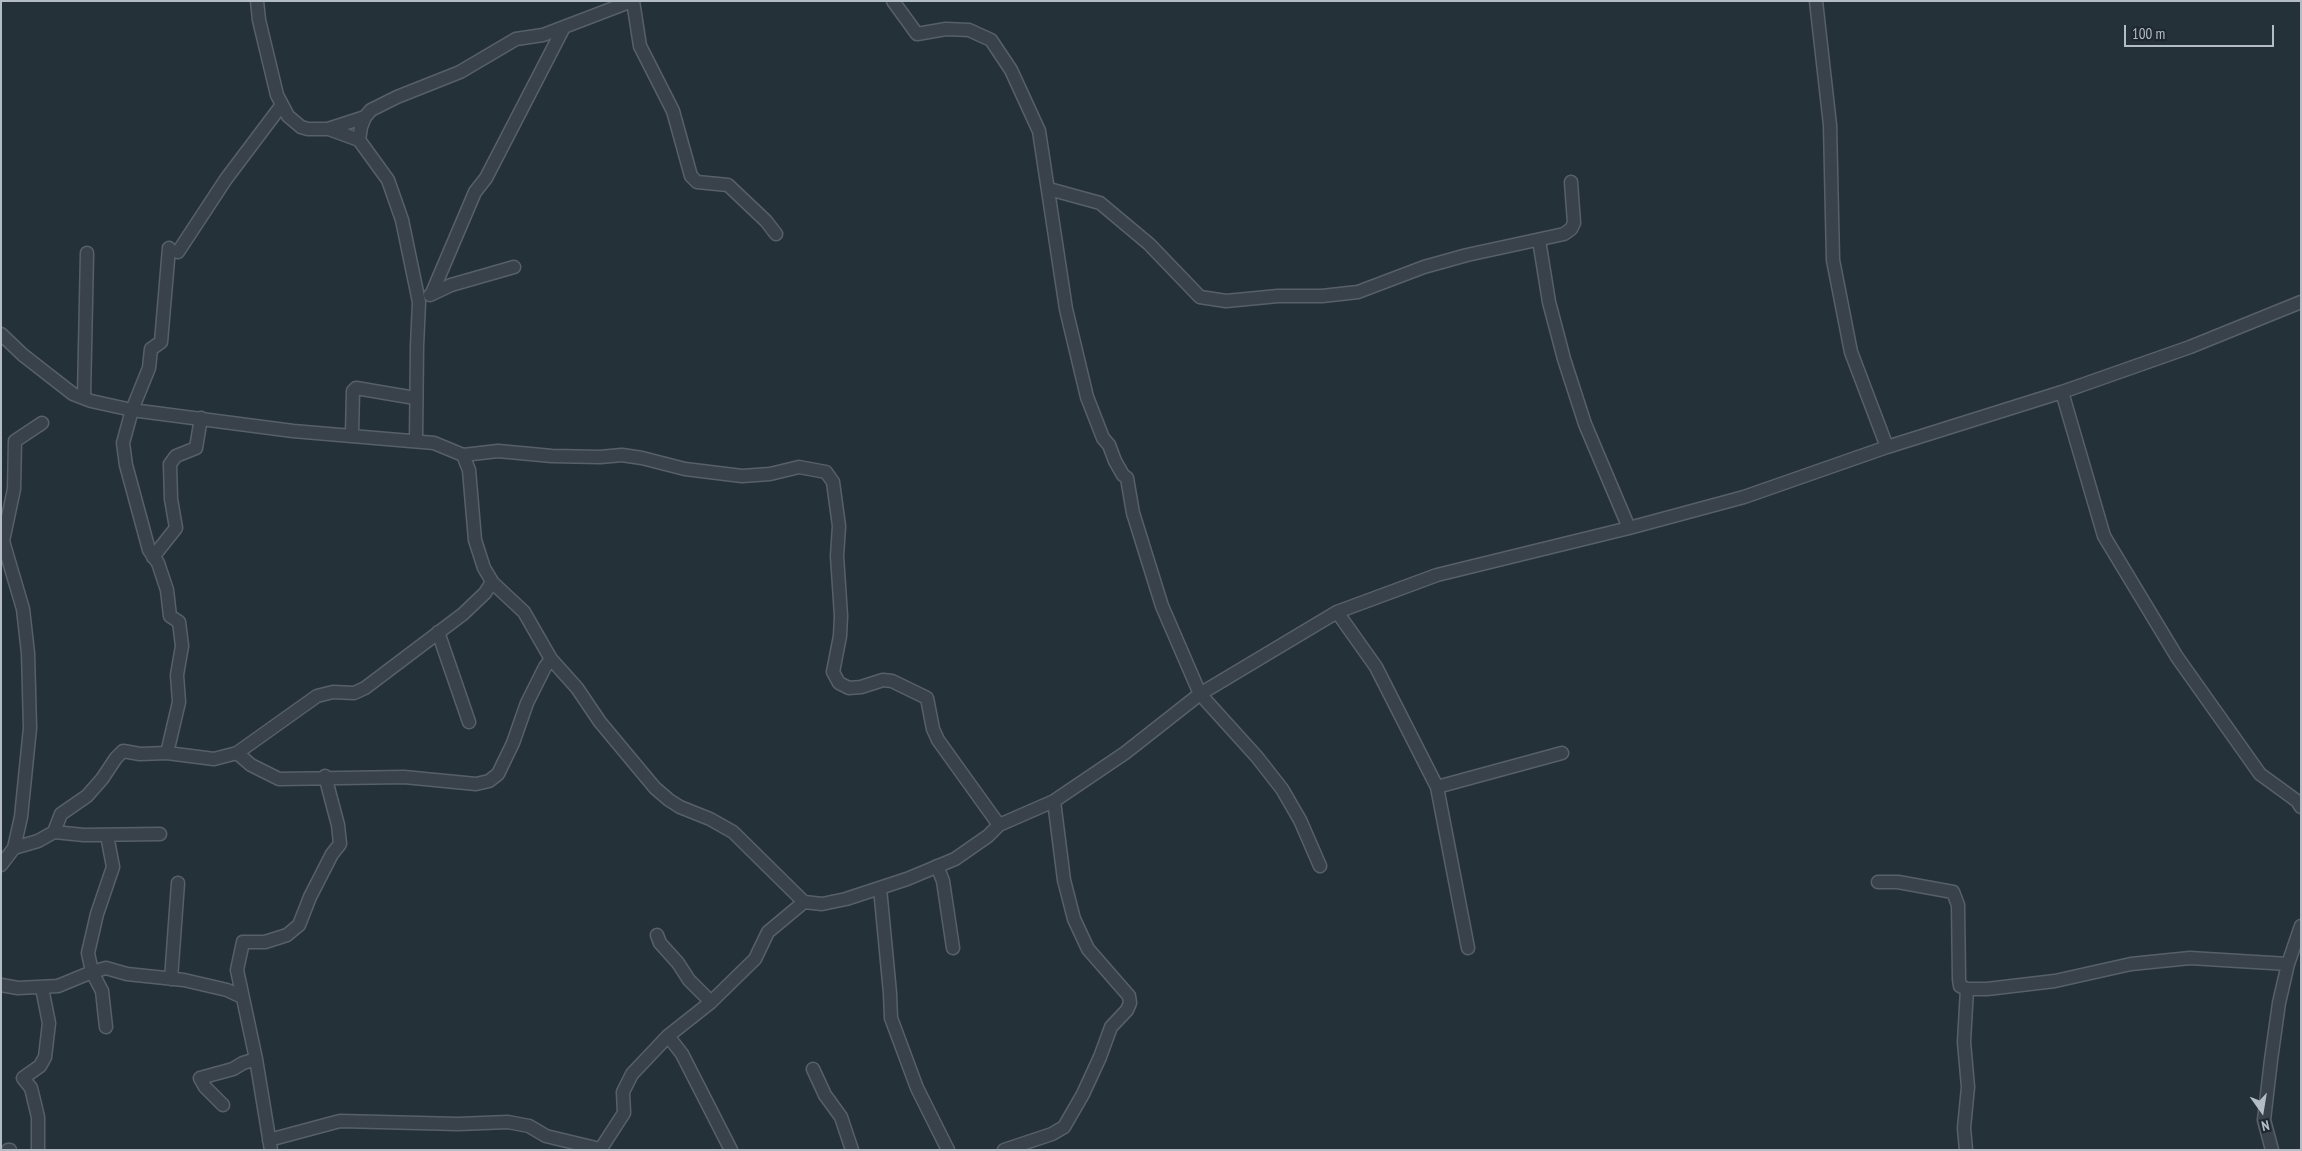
<!DOCTYPE html>
<style>
body{margin:0}
#map{position:relative;width:2302px;height:1151px;overflow:hidden;background:#253139;font-family:"PT Sans Narrow",sans-serif}
canvas{display:block}
.frame{position:absolute;inset:0;border:2px solid #b4bdc5;pointer-events:none}
.north{position:absolute;left:2237px;top:1086px;width:50px;height:50px;-webkit-text-stroke:4px #1e272f;paint-order:stroke;rotate:167deg;font-size:14px;font-weight:700;line-height:20px;text-align:center;color:#b4bdc5}
.north::after{content:'';display:block;margin:auto;width:18px;height:22px;background:#b4bdc5;clip-path:polygon(50% 0,100% 100%,50% 72%,0 100%)}
.scale{position:absolute;left:2124px;top:25px;width:150px;height:22px;box-sizing:border-box;border:2px solid #b4bdc5;border-top:0;padding-left:6px;font-size:15px;line-height:18px;white-space:nowrap;color:#b4bdc5;-webkit-text-stroke:4px #1e272f;paint-order:stroke}
</style>
<div id="map">
<canvas width="2302" height="1151"></canvas>
<div class="frame"></div>
<div class="north">N</div>
<div class="scale">100 m</div>
</div>
<script>
const c = document.querySelector('canvas').getContext('2d');
c.lineJoin = 'round';
function toPath(rows) {
  const path = new Path2D();
  for (const r of rows) {
    path.moveTo(r[0], r[1]);
    for (let i = 2; i < r.length; i += 2) path.lineTo(r[i], r[i + 1]);
  }
  return path;
}
function trace(path, color, width, dash) {
  c.strokeStyle = color;
  c.lineWidth = width;
  c.lineCap = dash ? 'butt' : 'round';
  c.setLineDash(dash || []);
  c.stroke(path);
}
const minor = toPath([
 [257,1,259,20,277,95,288,116,301,127,308,129,329,129,359,140],
 [633,1,640,46,673,111,691,176,697,182,728,185,766,221,776,234],
 [893,1,917,34,946,29,969,30,991,40,1011,70,1039,131,1066,309,1087,397,1103,438,1109,445,1115,461,1123,475,1127,478,1133,513,1162,606,1200,694,1257,757,1282,789,1300,820,1320,866],
 [1816,1,1830,125,1833,260,1851,352,1887,447],
 [328,129,365,117],
 [1049,189,1100,203,1149,244,1200,297,1226,301,1278,296,1322,296,1358,292,1424,267,1467,255,1564,234,1571,229,1574,223,1571,182],
 [1539,240,1549,302,1564,359,1585,424,1629,528],
 [178,252,226,179,281,106],
 [432,293,475,192,486,178,563,29],
 [430,295,451,285,514,267],
 [1,334,23,355,73,394,91,401,132,410,293,431,434,443,463,455,498,451,552,456,600,457,622,455,642,458,685,469,742,476,770,474,799,467,826,472,833,482,839,526,837,556,841,616,840,636,833,672,839,683,849,688,861,687,883,680,892,681,927,698,933,729,938,740,999,825],
 [2062,392,2104,536,2177,657,2260,774,2297,801,2301,807],
 [84,396,87,253],
 [352,435,353,391,356,388,415,398],
 [416,441,417,346,419,302,402,220,388,180,359,140,361,127,365,117,371,110,397,97,460,72,516,39,543,35,632,1],
 [153,557,176,528,171,499,170,464,176,456,196,448,201,418],
 [1337,612,1376,667,1437,787,1468,948],
 [438,632,469,722],
 [551,659,577,688,600,722,655,788,669,800,680,807,710,819,733,832,804,902],
 [167,753,179,702,177,675,182,646,179,622,170,616,167,590,158,563,149,550,126,465,123,443,132,410,149,368,151,349,161,342,169,248],
 [237,753,251,765,279,779,404,777,476,784,489,781,498,774,513,743,527,703,545,667,551,659,524,612,493,583,484,568,475,540,469,470,463,455],
 [1437,787,1562,753],
 [54,832,84,835,160,834],
 [14,848,38,841,54,832,61,814,87,796,102,779,116,758,123,751,140,754,167,753,214,759,237,753,317,696,333,692,354,693,365,688,463,614,485,593,492,582],
 [1,865,14,848,21,817,30,728,28,653,23,609,3,541,14,489,15,441,42,423],
 [937,866,943,881,953,948],
 [1878,882,1898,882,1953,892,1958,905,1959,979,1960,986,1967,989,1987,989,2055,981,2131,964,2190,958,2288,964],
 [880,888,890,993,891,1018,917,1088,948,1150],
 [657,935,660,943,678,963,689,980,711,1002],
 [171,979,178,883],
 [1,985,18,988,58,986,92,972,106,968,127,974,184,980,227,990,242,997],
 [106,1027,102,991,92,972,88,953,97,914,113,867,107,835],
 [668,1036,682,1054,731,1150],
 [813,1069,825,1095,841,1117,852,1150],
 [223,1105,205,1087,200,1078,233,1069,243,1063,256,1059],
 [269,1140,340,1121,458,1124,508,1122,529,1126,546,1136,600,1149],
 [8,1150,10,1150],
 [38,1150,38,1117,31,1088,23,1078,40,1066,45,1057,49,1023,42,988],
 [271,1150,256,1059,237,970,243,942,265,942,287,935,299,925,310,897,332,854,340,844,338,825,325,776],
 [600,1150,624,1113,623,1092,632,1074,668,1036,711,1002,755,959,768,932,804,902,822,904,846,899,907,879,955,859,988,836,999,825,1054,801,1125,753,1200,694,1337,612,1437,575,1629,528,1744,497,1887,447,2062,392,2190,347,2301,302],
 [1004,1150,1052,1134,1064,1127,1083,1094,1100,1057,1111,1027,1127,1010,1130,1003,1129,996,1088,949,1074,919,1064,880,1054,801],
 [1966,1150,1964,1128,1968,1087,1964,1042,1967,989],
 [2272,1150,2264,1120,2271,1060,2279,1003,2288,964,2301,926]
]);
trace(minor, '#576068', 15);
trace(minor, '#39424a', 12);
</script>
